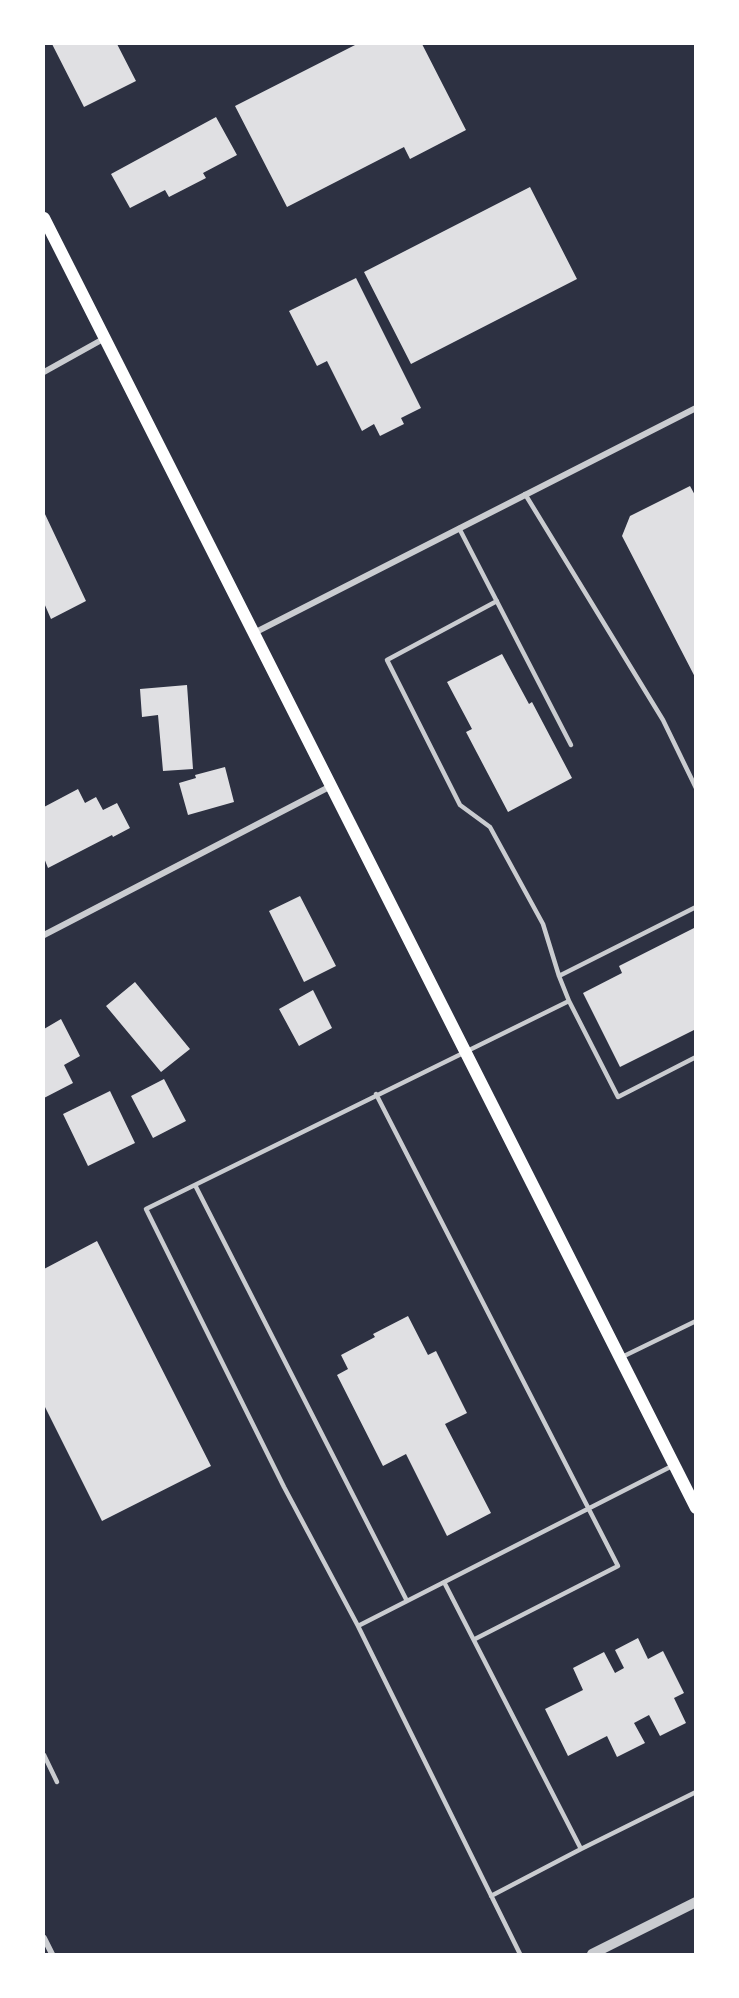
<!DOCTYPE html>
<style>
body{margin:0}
#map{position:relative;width:739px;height:1998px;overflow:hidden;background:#2d3142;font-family:"IBM Plex Sans",sans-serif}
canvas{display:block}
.frame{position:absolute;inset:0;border:45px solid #fff;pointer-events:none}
</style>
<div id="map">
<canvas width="739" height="1998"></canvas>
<div class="frame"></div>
</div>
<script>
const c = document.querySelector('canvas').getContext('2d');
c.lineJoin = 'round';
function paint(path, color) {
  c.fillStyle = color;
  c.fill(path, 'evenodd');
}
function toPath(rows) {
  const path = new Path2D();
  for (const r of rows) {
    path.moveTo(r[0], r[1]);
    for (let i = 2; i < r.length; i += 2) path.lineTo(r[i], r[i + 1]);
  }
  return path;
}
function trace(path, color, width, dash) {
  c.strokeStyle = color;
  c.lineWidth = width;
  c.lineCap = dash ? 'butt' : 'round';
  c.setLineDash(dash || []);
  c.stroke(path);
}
paint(toPath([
 [52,44,117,44,136,81,84,107],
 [357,44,422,44,466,130,410,159,404,147,287,207,235,106],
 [216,117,237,155,203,173,206,178,169,197,165,190,130,208,111,174],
 [530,187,577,279,411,364,364,272],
 [356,278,421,408,401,418,404,424,380,436,374,424,362,431,327,361,317,366,289,311],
 [690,486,696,497,696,679,622,536,630,516],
 [44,512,86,601,51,619,44,603],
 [502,654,529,704,532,702,572,778,508,812,466,732,472,729,447,682],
 [187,685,193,769,163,771,158,715,142,717,140,689],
 [225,767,234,802,188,815,179,783,196,778,195,775],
 [78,789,85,803,96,797,103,810,117,803,130,828,113,837,112,835,48,868,44,858,44,807],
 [300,896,336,966,304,982,269,911],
 [696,927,696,1029,620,1067,583,993,622,973,619,966],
 [135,982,190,1049,161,1072,106,1006],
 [313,990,332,1028,299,1046,279,1009],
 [61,1019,80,1056,64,1065,73,1083,44,1098,44,1029],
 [164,1079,186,1121,153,1138,131,1096],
 [110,1091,135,1143,88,1166,63,1114],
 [97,1241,211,1466,102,1521,44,1405,44,1269],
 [408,1316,428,1355,436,1351,467,1413,445,1424,491,1513,447,1536,406,1454,383,1466,337,1375,348,1369,341,1355,375,1337,373,1334],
 [638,1638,648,1659,663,1651,684,1693,674,1698,686,1723,660,1736,649,1715,634,1723,645,1743,617,1757,607,1736,568,1756,545,1709,583,1690,573,1668,604,1652,615,1673,624,1668,615,1650]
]), '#e0e0e3');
trace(toPath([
 [525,494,663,720,696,788],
 [459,528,571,745],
 [497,601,387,660,460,805,490,827,543,924,559,976],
 [696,907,559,976,569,1001,618,1097,696,1057],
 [569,1001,146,1209,284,1487,358,1626,674,1465],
 [376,1094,618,1566,475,1639],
 [195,1185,407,1601],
 [622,1357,696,1321],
 [444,1582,581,1849,491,1896],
 [358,1626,520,1954],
 [44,1755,57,1782],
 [581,1849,696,1792]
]), '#caccd0', 4.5);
trace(toPath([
 [44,372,105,338],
 [254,633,696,408],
 [44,935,331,786],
 [44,1938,52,1954]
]), '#caccd0', 6);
trace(toPath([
 [592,1954,696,1902]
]), '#caccd0', 10);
trace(toPath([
 [44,218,696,1508]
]), '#fff', 12);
</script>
